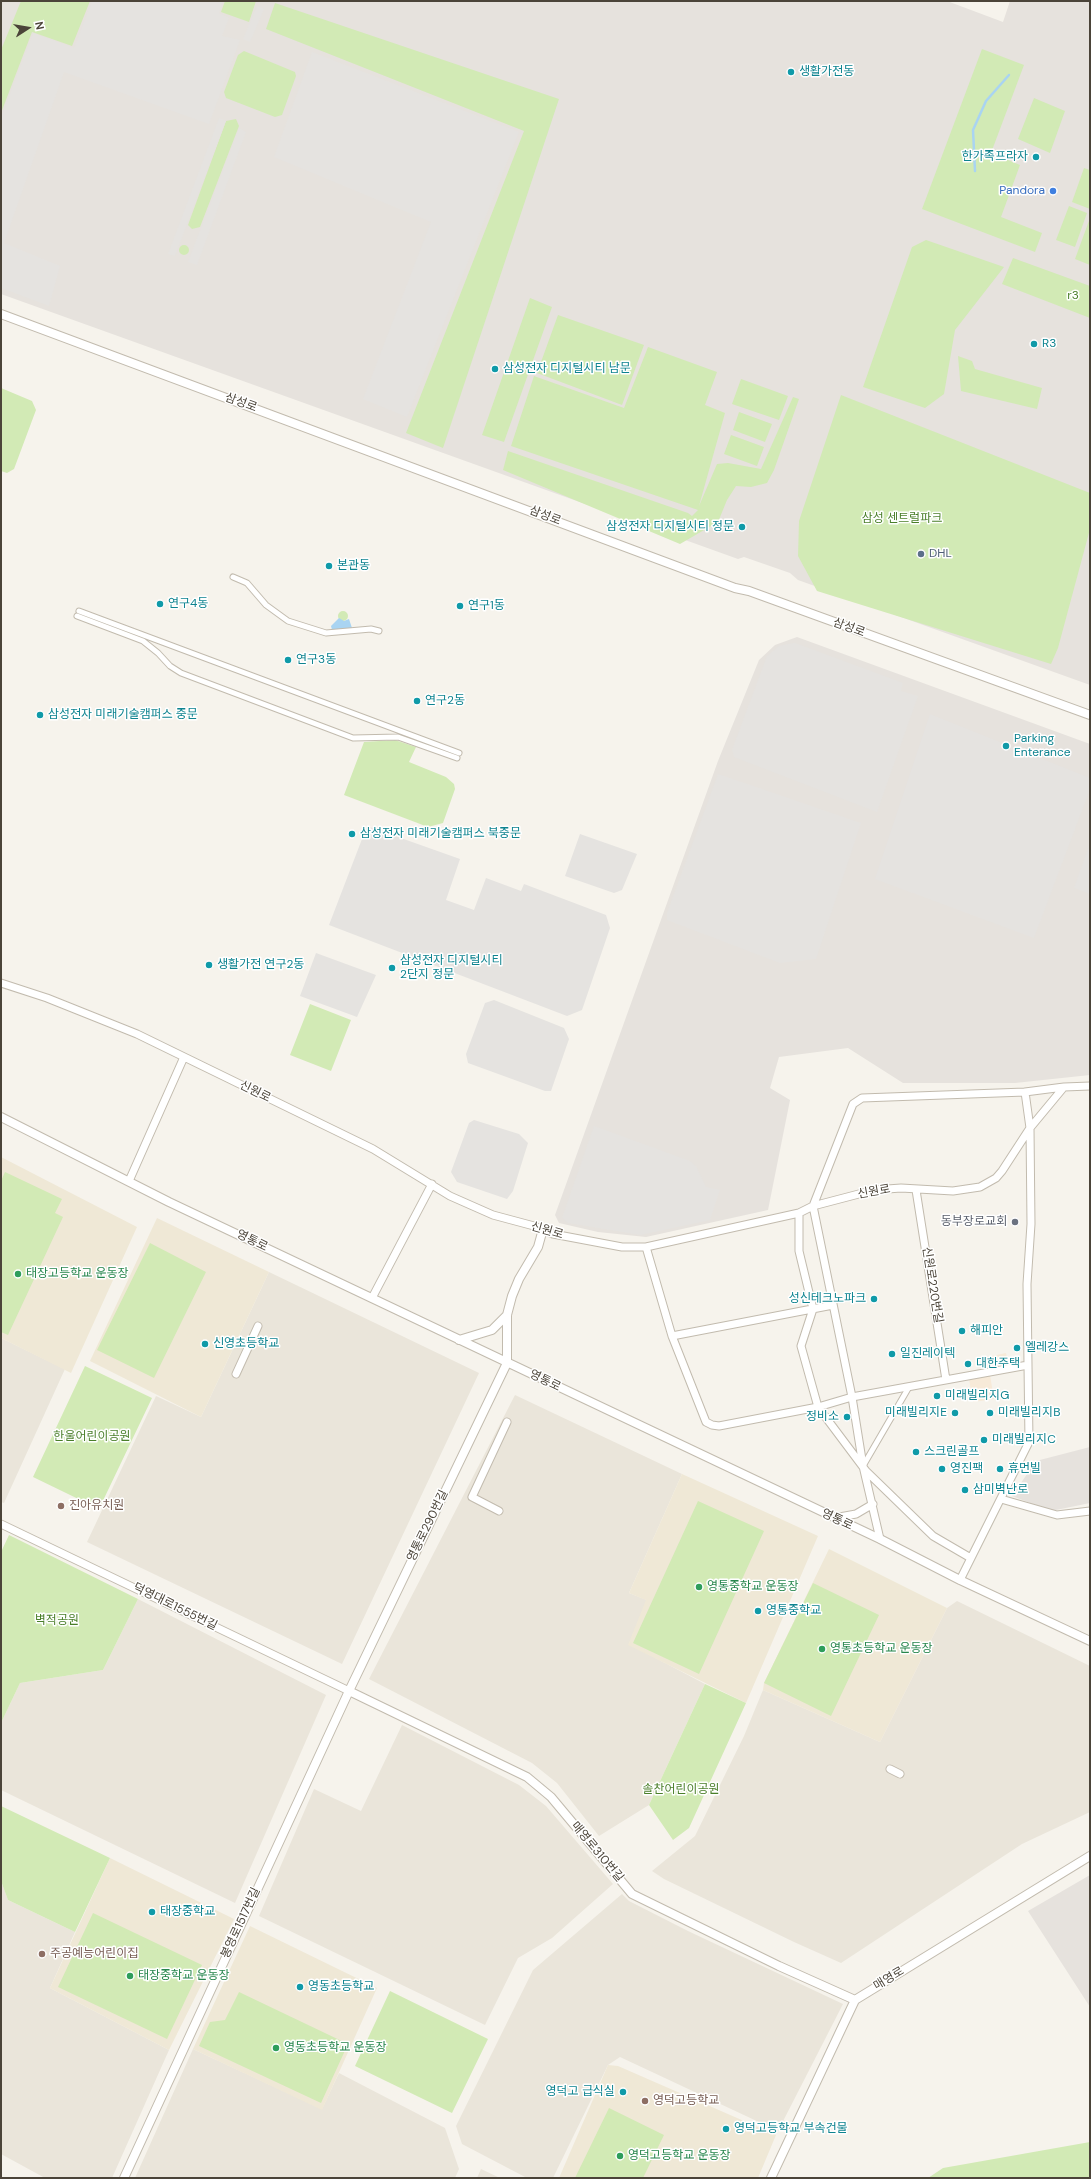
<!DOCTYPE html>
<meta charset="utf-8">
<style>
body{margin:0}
#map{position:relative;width:1091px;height:2179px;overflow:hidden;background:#f6f3ec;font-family:"DM Sans",sans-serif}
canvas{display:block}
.frame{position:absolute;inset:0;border:2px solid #4b4439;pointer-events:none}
.north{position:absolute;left:8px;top:8px;width:40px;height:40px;-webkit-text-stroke:3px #fff;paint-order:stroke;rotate:78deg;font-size:11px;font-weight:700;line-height:16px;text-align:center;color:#4b4439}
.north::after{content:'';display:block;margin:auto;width:14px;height:18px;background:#4b4439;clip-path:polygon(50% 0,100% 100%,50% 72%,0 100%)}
</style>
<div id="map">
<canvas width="1091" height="2179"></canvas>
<div class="frame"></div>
<div class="north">N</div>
</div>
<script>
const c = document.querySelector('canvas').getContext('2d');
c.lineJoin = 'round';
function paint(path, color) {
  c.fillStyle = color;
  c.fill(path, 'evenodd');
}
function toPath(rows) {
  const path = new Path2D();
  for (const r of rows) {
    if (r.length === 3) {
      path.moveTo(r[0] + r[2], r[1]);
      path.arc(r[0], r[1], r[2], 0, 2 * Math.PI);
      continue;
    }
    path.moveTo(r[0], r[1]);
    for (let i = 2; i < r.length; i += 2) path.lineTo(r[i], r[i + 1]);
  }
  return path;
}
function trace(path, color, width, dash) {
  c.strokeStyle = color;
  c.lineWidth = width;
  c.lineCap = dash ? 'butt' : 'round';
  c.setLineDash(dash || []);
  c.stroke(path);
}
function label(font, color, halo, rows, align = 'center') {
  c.font = font + ' "DM Sans","Noto Sans KR",sans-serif';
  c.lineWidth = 3;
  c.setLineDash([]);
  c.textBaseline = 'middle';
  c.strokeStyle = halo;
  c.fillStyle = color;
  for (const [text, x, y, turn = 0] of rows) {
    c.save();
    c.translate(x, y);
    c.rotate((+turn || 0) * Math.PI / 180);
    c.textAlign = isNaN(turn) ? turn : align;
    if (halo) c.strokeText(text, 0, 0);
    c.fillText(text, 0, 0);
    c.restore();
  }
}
paint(toPath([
 [269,1272,479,1373,342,1664,87,1542,156,1396,201,1417],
 [1,1338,65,1369,4,1503,1,1502],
 [515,1395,682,1474,629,1593,647,1600,629,1644,705,1684,649,1805,599,1836,557,1783,532,1763,369,1679],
 [138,1599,326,1695,235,1903,1,1790,1,1723,20,1683,103,1670],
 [957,1601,1090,1666,1090,1812,1022,1844,841,1963,794,1942,664,1879,652,1871,695,1836,744,1736,763,1690,880,1742,947,1608],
 [402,1725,519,1785,546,1806,613,1884,552,1938,518,1958,485,2025,259,1916,314,1789,361,1811],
 [1,1881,8,1900,75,1932,50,1988,169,2050,112,2178,45,2178,1,2154],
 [622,1894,629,1901,688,1931,843,2004,778,2131,620,2057,608,2065,553,2178,527,2178,462,2144,456,2126,533,1970],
 [193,2049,322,2109,339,2073,445,2128,459,2169,455,2178,135,2178],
 [481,2169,500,2178,477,2178]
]), '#eae5da');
paint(toPath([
 [1006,1353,1009,1369,990,1372,987,1357],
 [990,1375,994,1399,973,1402,969,1379]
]), '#f7ead8');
paint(toPath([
 [1,1,947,1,1003,22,1010,1,1090,1,1090,685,798,580,790,573,744,557,738,559,1,294],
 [797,637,1090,744,1090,1075,1015,1083,903,1083,848,1048,779,1057,770,1088,790,1100,768,1210,646,1237,598,1232,559,1223,555,1215,718,761,759,660,775,645],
 [1090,1447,1090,1503,1051,1511,1012,1496,1036,1461],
 [1090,1875,1090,2007,1028,1911]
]), '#e6e2dd');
paint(toPath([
 [1,1157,137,1227,71,1373,1,1338],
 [157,1218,269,1272,201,1417,90,1361],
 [682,1474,818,1536,746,1703,628,1645,646,1600,629,1593],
 [829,1549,947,1608,880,1742,763,1690,764,1683],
 [110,1858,234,1919,169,2050,50,1988],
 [250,1926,377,1988,322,2110,193,2049],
 [608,2065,618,2066,776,2135,758,2178,559,2178]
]), '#efe8d6');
paint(toPath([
 [21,1,90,1,72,46,32,32,1,113,1,50],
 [225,1,256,1,249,22,221,12],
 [275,3,559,99,443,448,406,433,524,131,266,29],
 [982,49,1024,65,991,153,1020,165,1001,217,1042,233,1035,252,922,209],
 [244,51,295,72,296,76,282,115,275,117,226,98,224,92,238,55],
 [1034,98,1065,111,1050,153,1018,139],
 [236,119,239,126,200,227,192,229,188,225,226,121],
 [1084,168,1090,170,1090,209,1072,202],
 [1069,206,1087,213,1075,247,1056,240],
 [1090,218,1090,265,1075,259],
 [926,240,1004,267,955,330,944,394,925,408,863,387,912,247],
 [184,250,5],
 [1013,258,1090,286,1090,318,1002,284],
 [530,298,552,307,504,442,482,435],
 [558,315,644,345,622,405,537,373],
 [648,347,717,372,705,405,725,413,699,506,717,464,728,463,761,469,793,397,799,399,774,470,767,483,751,487,736,486,727,500,718,522,680,544,503,470,508,451,688,513,692,516,698,510,511,446,534,376,624,408],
 [958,356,972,361,975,369,1042,388,1037,409,961,391],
 [741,379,788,396,779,420,732,404],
 [1,388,32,401,36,410,14,469,7,473,1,471],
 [841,395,1090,493,1090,529,1058,648,1051,664,817,591,798,556,799,521],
 [739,412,772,424,765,442,733,430],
 [731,435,764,447,757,466,724,454],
 [343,616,5],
 [395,740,416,747,409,762,446,777,454,784,455,789,443,823,428,827,344,795,364,742],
 [310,1004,351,1020,331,1071,290,1055],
 [5,1172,62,1199,55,1213,63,1217,8,1335,1,1332,1,1181],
 [150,1243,206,1272,154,1378,97,1350],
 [85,1366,152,1398,99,1509,33,1477],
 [698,1501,764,1531,699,1674,633,1643],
 [9,1535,138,1599,103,1670,20,1683,1,1723,1,1552],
 [813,1583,879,1615,831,1716,764,1683],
 [705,1684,746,1703,689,1828,673,1840,649,1805],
 [1,1806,110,1858,75,1932,8,1900,1,1881],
 [93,1913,202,1965,167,2039,58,1987],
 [390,1991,488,2039,452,2113,355,2066],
 [239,1992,348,2044,321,2103,199,2046,210,2022,225,2020],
 [609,2108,664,2135,643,2178,575,2178],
 [1090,2142,1090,2178,928,2178,943,2168]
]), '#d2eab5');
paint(toPath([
 [92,1,223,1,219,13,229,18,222,36,240,40,209,124,64,72,4,243,60,266,49,306,1,288,1,117,33,33,74,48],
 [257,6,264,9,250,42,243,39],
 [312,52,519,132,407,417,363,399,431,222,274,157],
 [219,118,226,121,175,256,168,254],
 [239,128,246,132,197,265,188,262],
 [795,643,903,683,901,691,918,696,877,812,734,757,732,750,767,656,779,646],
 [930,714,1090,778,1090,789,1034,938,875,879],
 [718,774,861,823,816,959,780,963,667,920,667,913],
 [367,826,460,859,446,900,474,910,486,878,521,891,524,884,606,915,610,928,582,1010,567,1016,329,925],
 [580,834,637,854,622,890,614,893,565,876],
 [1090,843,1090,894,1074,888],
 [316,953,376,975,357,1017,300,996],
 [494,1000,564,1028,569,1039,551,1091,545,1091,468,1063,466,1054,485,1003],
 [474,1120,519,1134,528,1143,513,1191,507,1199,457,1182,451,1172,469,1123],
 [594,1126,690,1161,696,1166,706,1187,720,1190,710,1220,640,1235,568,1223,562,1218]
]), '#e5e3e0');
paint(toPath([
 [339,618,344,621,349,619,352,628,332,630,331,626]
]), '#a9d4f2');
trace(toPath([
 [975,171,973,130,986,101,1009,75]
]), '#a9d4f2', 2.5);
const pedestrian = toPath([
 [233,577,247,583,266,605,288,621,326,633,371,629,379,631],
 [79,611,459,753],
 [77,616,143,641,158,653,170,666,181,673,353,738,398,737,457,758],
 [863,1466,909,1387]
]);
const minor = toPath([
 [1,983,47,998,137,1034,373,1149,450,1196,493,1215,534,1226,553,1234,622,1247,646,1247,799,1213,813,1206,874,1190,901,1188,953,1191,980,1187,996,1178,1002,1171,1030,1128,1064,1087,1090,1086],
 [1025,1092,1030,1128,1031,1224,1027,1284,1028,1365],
 [129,1181,184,1057],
 [916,1190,946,1380],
 [799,1213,799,1251,813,1309,801,1346,818,1407,866,1471,933,1536,969,1557],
 [646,1247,672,1336,706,1422,712,1425,719,1426,818,1407,852,1397,1028,1365,1029,1442,960,1580],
 [372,1298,432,1184],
 [672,1336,833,1305],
 [236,1374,258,1326],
 [1001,1499,1057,1515,1090,1511],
 [499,1511,472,1497,507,1422],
 [834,1518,856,1514,873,1504],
 [1,1524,349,1691],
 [880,1539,863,1466,852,1397,813,1206,853,1104,862,1098,1025,1092,1064,1087],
 [890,1769,900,1774]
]);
const tertiary = toPath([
 [1,314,735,588,749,591,1090,715],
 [1,1117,169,1202,880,1539,960,1580,1090,1641],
 [459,1340,492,1330,507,1315],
 [349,1691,527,1777,551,1797,632,1894,779,1966,855,2000],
 [124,2178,349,1691,507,1363,507,1315,512,1296,519,1279,538,1247,543,1229],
 [771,2178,855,2000,1090,1856]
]);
trace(pedestrian, '#c2bbae', 7);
trace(minor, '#c2bbae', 9);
trace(tertiary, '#c2bbae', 10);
trace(pedestrian, '#fff', 5);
trace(minor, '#fff', 7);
trace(tertiary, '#fff', 8);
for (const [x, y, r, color] of [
 [791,72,4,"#0f9aa8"],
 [1036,157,4,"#0f9aa8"],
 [1053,191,4,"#3f7fe0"],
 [1034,344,4,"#0f9aa8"],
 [495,369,4,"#0f9aa8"],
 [742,527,4,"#0f9aa8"],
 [921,554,4,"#5c6f8a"],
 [329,566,4,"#0f9aa8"],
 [160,604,4,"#0f9aa8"],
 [460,606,4,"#0f9aa8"],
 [288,660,4,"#0f9aa8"],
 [417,701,4,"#0f9aa8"],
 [40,715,4,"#0f9aa8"],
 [1006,746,4,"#0f9aa8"],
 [352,834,4,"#0f9aa8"],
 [209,965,4,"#0f9aa8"],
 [392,968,4,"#0f9aa8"],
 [1015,1222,4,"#6b7280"],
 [18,1274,4,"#2e9e5b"],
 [874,1299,4,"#0f9aa8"],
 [962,1331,4,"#0f9aa8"],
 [205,1344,4,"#0f9aa8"],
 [1017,1348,4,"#0f9aa8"],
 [892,1354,4,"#0f9aa8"],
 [968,1364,4,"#0f9aa8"],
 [937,1396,4,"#0f9aa8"],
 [955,1413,4,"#0f9aa8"],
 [990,1413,4,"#0f9aa8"],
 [847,1417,4,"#0f9aa8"],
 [984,1440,4,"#0f9aa8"],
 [916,1452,4,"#0f9aa8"],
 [942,1469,4,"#0f9aa8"],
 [1000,1469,4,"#0f9aa8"],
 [965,1490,4,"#0f9aa8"],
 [61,1506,4,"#8d6e63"],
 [699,1587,4,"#2e9e5b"],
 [758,1611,4,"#0f9aa8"],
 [822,1649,4,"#2e9e5b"],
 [152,1912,4,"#0f9aa8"],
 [42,1954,4,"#8d6e63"],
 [130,1976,4,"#2e9e5b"],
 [300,1987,4,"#0f9aa8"],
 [276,2048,4,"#2e9e5b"],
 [623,2092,4,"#0f9aa8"],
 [645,2101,4,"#8d6e63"],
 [726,2129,4,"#0f9aa8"],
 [620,2156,4,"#2e9e5b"]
]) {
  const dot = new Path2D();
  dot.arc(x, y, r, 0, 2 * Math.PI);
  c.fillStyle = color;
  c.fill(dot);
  trace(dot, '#fff', 1.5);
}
label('12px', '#0d838f', '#fff', [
 ["생활가전동",799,72],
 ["한가족프라자",1028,157,"right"],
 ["R3",1042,344],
 ["삼성전자 디지털시티 남문",503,369],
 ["삼성전자 디지털시티 정문",734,527,"right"],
 ["본관동",337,566],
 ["연구4동",168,604],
 ["연구1동",468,606],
 ["연구3동",296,660],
 ["연구2동",425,701],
 ["삼성전자 미래기술캠퍼스 중문",48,715],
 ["Parking",1014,739],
 ["Enterance",1014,753],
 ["삼성전자 미래기술캠퍼스 북중문",360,834],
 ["삼성전자 디지털시티",400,961],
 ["2단지 정문",400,975],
 ["생활가전 연구2동",217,965],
 ["성신테크노파크",866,1299,"right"],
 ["해피안",970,1331],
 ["신영초등학교",213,1344],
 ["엘레강스",1025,1348],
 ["일진레이텍",900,1354],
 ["대한주택",976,1364],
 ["미래빌리지G",945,1396],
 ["미래빌리지E",947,1413,"right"],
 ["미래빌리지B",998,1413],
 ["정비소",839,1417,"right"],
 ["미래빌리지C",992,1440],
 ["스크린골프",924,1452],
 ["영진팩",950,1469],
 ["휴먼빌",1008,1469],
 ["삼미벽난로",973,1490],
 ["영통중학교",766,1611],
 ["태장중학교",160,1912],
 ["영동초등학교",308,1987],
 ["영덕고 급식실",615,2092,"right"],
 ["영덕고등학교 부속건물",734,2129]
], 'left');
label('12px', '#366cbe', '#fff', [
 ["Pandora",1045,191]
], 'right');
label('12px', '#4a7f2a', '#fff', [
 ["r3",1073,296],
 ["삼성 센트럴파크",902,519],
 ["한울어린이공원",92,1437],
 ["벽적공원",57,1621],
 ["솔찬어린이공원",681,1790]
]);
label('12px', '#4b4439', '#fff', [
 ["삼성로",241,403,20],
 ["삼성로",545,516,21],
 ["삼성로",849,628,20],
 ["신원로",255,1092,26],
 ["신원로",874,1192,-10],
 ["신원로",547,1231,16],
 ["영통로",252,1241,26],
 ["신원로220번길",932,1285,81],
 ["영통로",545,1381,26],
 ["영통로",837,1520,25],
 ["영통로290번길",428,1526,-64],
 ["덕영대로1555번길",175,1607,26],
 ["매영로310번길",597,1852,50],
 ["봉영로1517번길",241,1923,-65],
 ["매영로",889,1979,-31]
]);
label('12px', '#4e5e75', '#fff', [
 ["DHL",929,554]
], 'left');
label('12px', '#5b616d', '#fff', [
 ["동부장로교회",1007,1222]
], 'right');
label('12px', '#27864d', '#fff', [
 ["태장고등학교 운동장",26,1274],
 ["영통중학교 운동장",707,1587],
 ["영통초등학교 운동장",830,1649],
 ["태장중학교 운동장",138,1976],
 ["영동초등학교 운동장",284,2048],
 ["영덕고등학교 운동장",628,2156]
], 'left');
label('12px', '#785e54', '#fff', [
 ["진아유치원",69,1506],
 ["주공예능어린이집",50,1954],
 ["영덕고등학교",653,2101]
], 'left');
</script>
